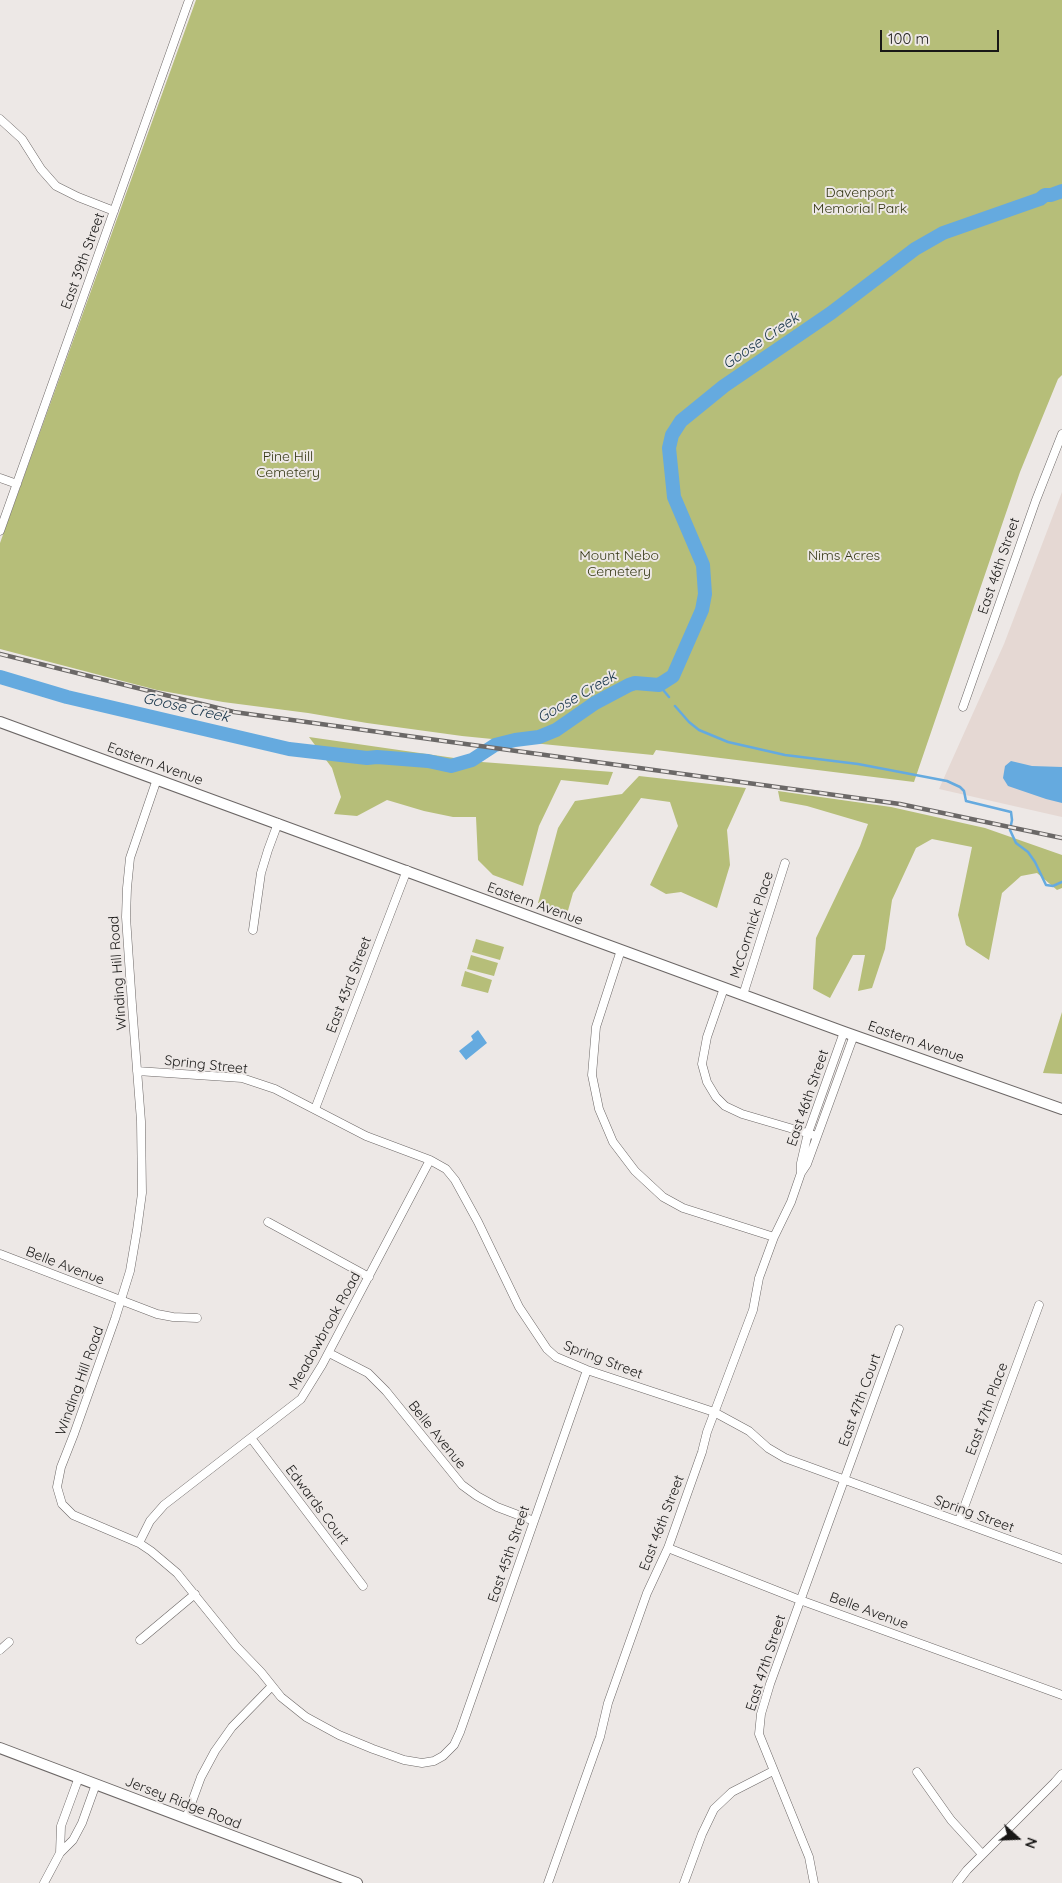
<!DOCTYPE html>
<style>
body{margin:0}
#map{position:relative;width:1062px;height:1883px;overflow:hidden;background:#ede8e6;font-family:Quicksand,sans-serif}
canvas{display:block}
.north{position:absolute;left:992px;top:1813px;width:50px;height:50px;-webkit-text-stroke:4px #ede8e6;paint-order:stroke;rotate:110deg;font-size:14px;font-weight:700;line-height:20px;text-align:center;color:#191817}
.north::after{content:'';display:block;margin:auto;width:18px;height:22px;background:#191817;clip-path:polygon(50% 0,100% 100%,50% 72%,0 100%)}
.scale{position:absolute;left:880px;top:30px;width:119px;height:22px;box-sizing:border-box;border:2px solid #191817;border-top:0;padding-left:6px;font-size:15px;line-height:18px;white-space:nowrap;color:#191817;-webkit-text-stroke:4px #ede8e6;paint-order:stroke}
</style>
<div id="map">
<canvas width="1062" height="1883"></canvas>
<div class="north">N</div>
<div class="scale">100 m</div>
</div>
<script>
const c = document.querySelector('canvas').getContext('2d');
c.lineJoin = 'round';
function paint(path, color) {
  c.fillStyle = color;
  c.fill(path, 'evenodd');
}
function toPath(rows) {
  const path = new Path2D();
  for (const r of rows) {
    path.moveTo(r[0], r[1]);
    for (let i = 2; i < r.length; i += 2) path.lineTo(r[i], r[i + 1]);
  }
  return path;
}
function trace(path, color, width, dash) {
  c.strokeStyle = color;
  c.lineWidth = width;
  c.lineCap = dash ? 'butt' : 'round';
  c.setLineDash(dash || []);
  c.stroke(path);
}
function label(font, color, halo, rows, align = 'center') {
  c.font = font + ' Quicksand,sans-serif';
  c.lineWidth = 4;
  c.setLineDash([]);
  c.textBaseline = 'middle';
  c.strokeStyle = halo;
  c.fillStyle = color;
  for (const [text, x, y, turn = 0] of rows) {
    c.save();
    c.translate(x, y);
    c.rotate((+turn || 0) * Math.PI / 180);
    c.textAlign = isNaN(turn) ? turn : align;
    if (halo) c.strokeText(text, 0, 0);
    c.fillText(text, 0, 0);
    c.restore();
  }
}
paint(toPath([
 [1062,492,1062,817,939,789,1004,644]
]), '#e5d8d3');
paint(toPath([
 [196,0,1062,0,1062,375,1058,379,1020,472,914,782,656,750,653,755,462,736,367,723,308,713,223,702,157,690,0,649,0,543],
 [309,737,482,762,613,772,608,785,561,780,539,826,523,886,493,875,478,860,476,817,453,817,424,811,387,800,357,816,334,814,341,797,332,768],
 [639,776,746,788,727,830,730,865,717,908,681,892,666,894,650,885,678,826,670,802,641,798,573,893,567,914,538,903,558,828,575,801,622,794],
 [778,791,891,807,985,828,1062,855,1062,888,1057,890,1037,873,1021,876,1002,893,989,960,966,945,958,915,972,847,932,839,916,848,892,900,885,949,872,988,858,991,865,955,853,955,830,998,813,989,816,938,860,846,868,824,807,806,780,801],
 [476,939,504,947,500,960,472,952],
 [471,955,498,963,494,976,467,969],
 [465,971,492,980,488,993,461,986],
 [1062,1012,1062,1074,1043,1073]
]), '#b6be79');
paint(toPath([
 [1011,761,1032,766,1062,767,1062,803,1046,799,1008,786,1003,778,1005,766],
 [478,1030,487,1043,466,1060,459,1051,473,1040,471,1036]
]), '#65aadf');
trace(toPath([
 [659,685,669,697],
 [675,706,689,722,699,730,728,742,785,755,858,764,947,781,960,787,964,791,966,801,1011,812,1012,820,1010,830,1016,843,1028,852,1035,862,1046,885,1053,886,1062,882]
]), '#65aadf', 2.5);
trace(toPath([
 [0,677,67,697,289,749,367,758,377,757,428,761,451,766,472,760,495,745,515,740,539,737,556,730,595,703,629,685,635,683,659,685,673,676,702,610,705,594,703,565,674,497,669,448,672,435,681,421,724,386,831,313,915,249,943,233,1040,199,1045,195,1051,195,1062,191]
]), '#65aadf', 14);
const minor = toPath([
 [0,119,22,139,41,169,56,186,78,197,114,211],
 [0,478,17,484],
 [0,531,189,0],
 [963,707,1036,500,1062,434],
 [157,779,130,858,127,888,126,917,132,1005,141,1121,142,1193,137,1230,130,1271,115,1319,74,1434,61,1467,57,1487,62,1504,73,1515,139,1543,151,1551,177,1573,236,1646,261,1672,281,1697,306,1717,339,1735,373,1749,404,1760,422,1763,434,1761,443,1756,454,1745,460,1732,587,1370],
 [253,930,261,873,268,850,278,823],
 [621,950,596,1027,592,1075,599,1109,613,1142,635,1171,663,1197,683,1208,774,1237],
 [724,988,707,1037,702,1064,707,1082,716,1097,725,1106,742,1114,817,1136],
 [743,995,785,863],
 [137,1071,242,1078,275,1089,366,1136,430,1160,446,1169,455,1180,478,1222,519,1307,547,1349,556,1357,587,1370,714,1412,749,1431,768,1448,785,1458,1062,1559],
 [315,1109,407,870],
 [801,1173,801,1163,808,1133,844,1032],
 [268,1222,369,1277],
 [0,1254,157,1314,173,1317,197,1318],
 [329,1353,368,1373,386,1391,462,1485,477,1496,497,1507,534,1521],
 [251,1438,363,1586],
 [959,1521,1039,1305],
 [139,1543,150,1521,164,1505,301,1399,322,1365,430,1160],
 [668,1548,800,1600,1062,1695],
 [140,1640,195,1594],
 [0,1650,9,1642],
 [917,1772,951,1820,982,1854],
 [186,1818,201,1777,215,1751,232,1727,272,1686],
 [60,1853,73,1840,82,1823,96,1784],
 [44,1883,60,1853,61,1826,79,1777],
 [548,1883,600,1737,608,1703,647,1593,668,1548,702,1452,707,1432,753,1310,759,1278,774,1237,791,1202,801,1173,807,1164,854,1035],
 [684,1883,702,1834,714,1809,732,1792,773,1771],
 [814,1883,809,1857,759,1734,761,1714,770,1684,899,1329],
 [957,1883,967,1870,1055,1782,1062,1774]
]);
const major = toPath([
 [0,722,844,1032,1062,1109],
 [0,1748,357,1883]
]);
trace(minor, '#6c6766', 9);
trace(major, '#6c6766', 12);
trace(minor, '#fff', 8);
trace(major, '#fff', 10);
const rail = toPath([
 [0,654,234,712,900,804,1062,838]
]);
trace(rail, '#6b6867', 4.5);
trace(rail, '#ede8e6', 2.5, [8]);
label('14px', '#343714', '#ede8e6', [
 ["Davenport",860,193],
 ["Memorial Park",860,209],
 ["Pine Hill",288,457],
 ["Cemetery",288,473],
 ["Mount Nebo",619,556],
 ["Cemetery",619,572],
 ["Nims Acres",844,556]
]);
label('14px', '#191817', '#ede8e6', [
 ["East 39th Street",83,261,-70],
 ["East 46th Street",999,566,-71],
 ["Eastern Avenue",155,764,20],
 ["Eastern Avenue",535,904,20],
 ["McCormick Place",752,925,-72],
 ["Winding Hill Road",118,973,-94],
 ["East 43rd Street",349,985,-69],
 ["Eastern Avenue",916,1042,19],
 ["Spring Street",206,1065,6],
 ["East 46th Street",808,1098,-71],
 ["Belle Avenue",65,1266,21],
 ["Meadowbrook Road",325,1331,-61],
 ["Spring Street",603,1360,21],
 ["Winding Hill Road",80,1381,-70],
 ["East 47th Court",860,1400,-70],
 ["East 47th Place",987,1409,-70],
 ["Belle Avenue",437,1435,51],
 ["Edwards Court",317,1505,53],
 ["Spring Street",974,1514,20],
 ["East 46th Street",662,1523,-69],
 ["East 45th Street",509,1554,-71],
 ["Belle Avenue",869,1611,20],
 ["East 47th Street",766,1663,-72],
 ["Jersey Ridge Road",183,1803,21]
]);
label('italic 15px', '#143248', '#ede8e6', [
 ["Goose Creek",761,341,-34],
 ["Goose Creek",577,697,-30],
 ["Goose Creek",186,708,13]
]);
</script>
